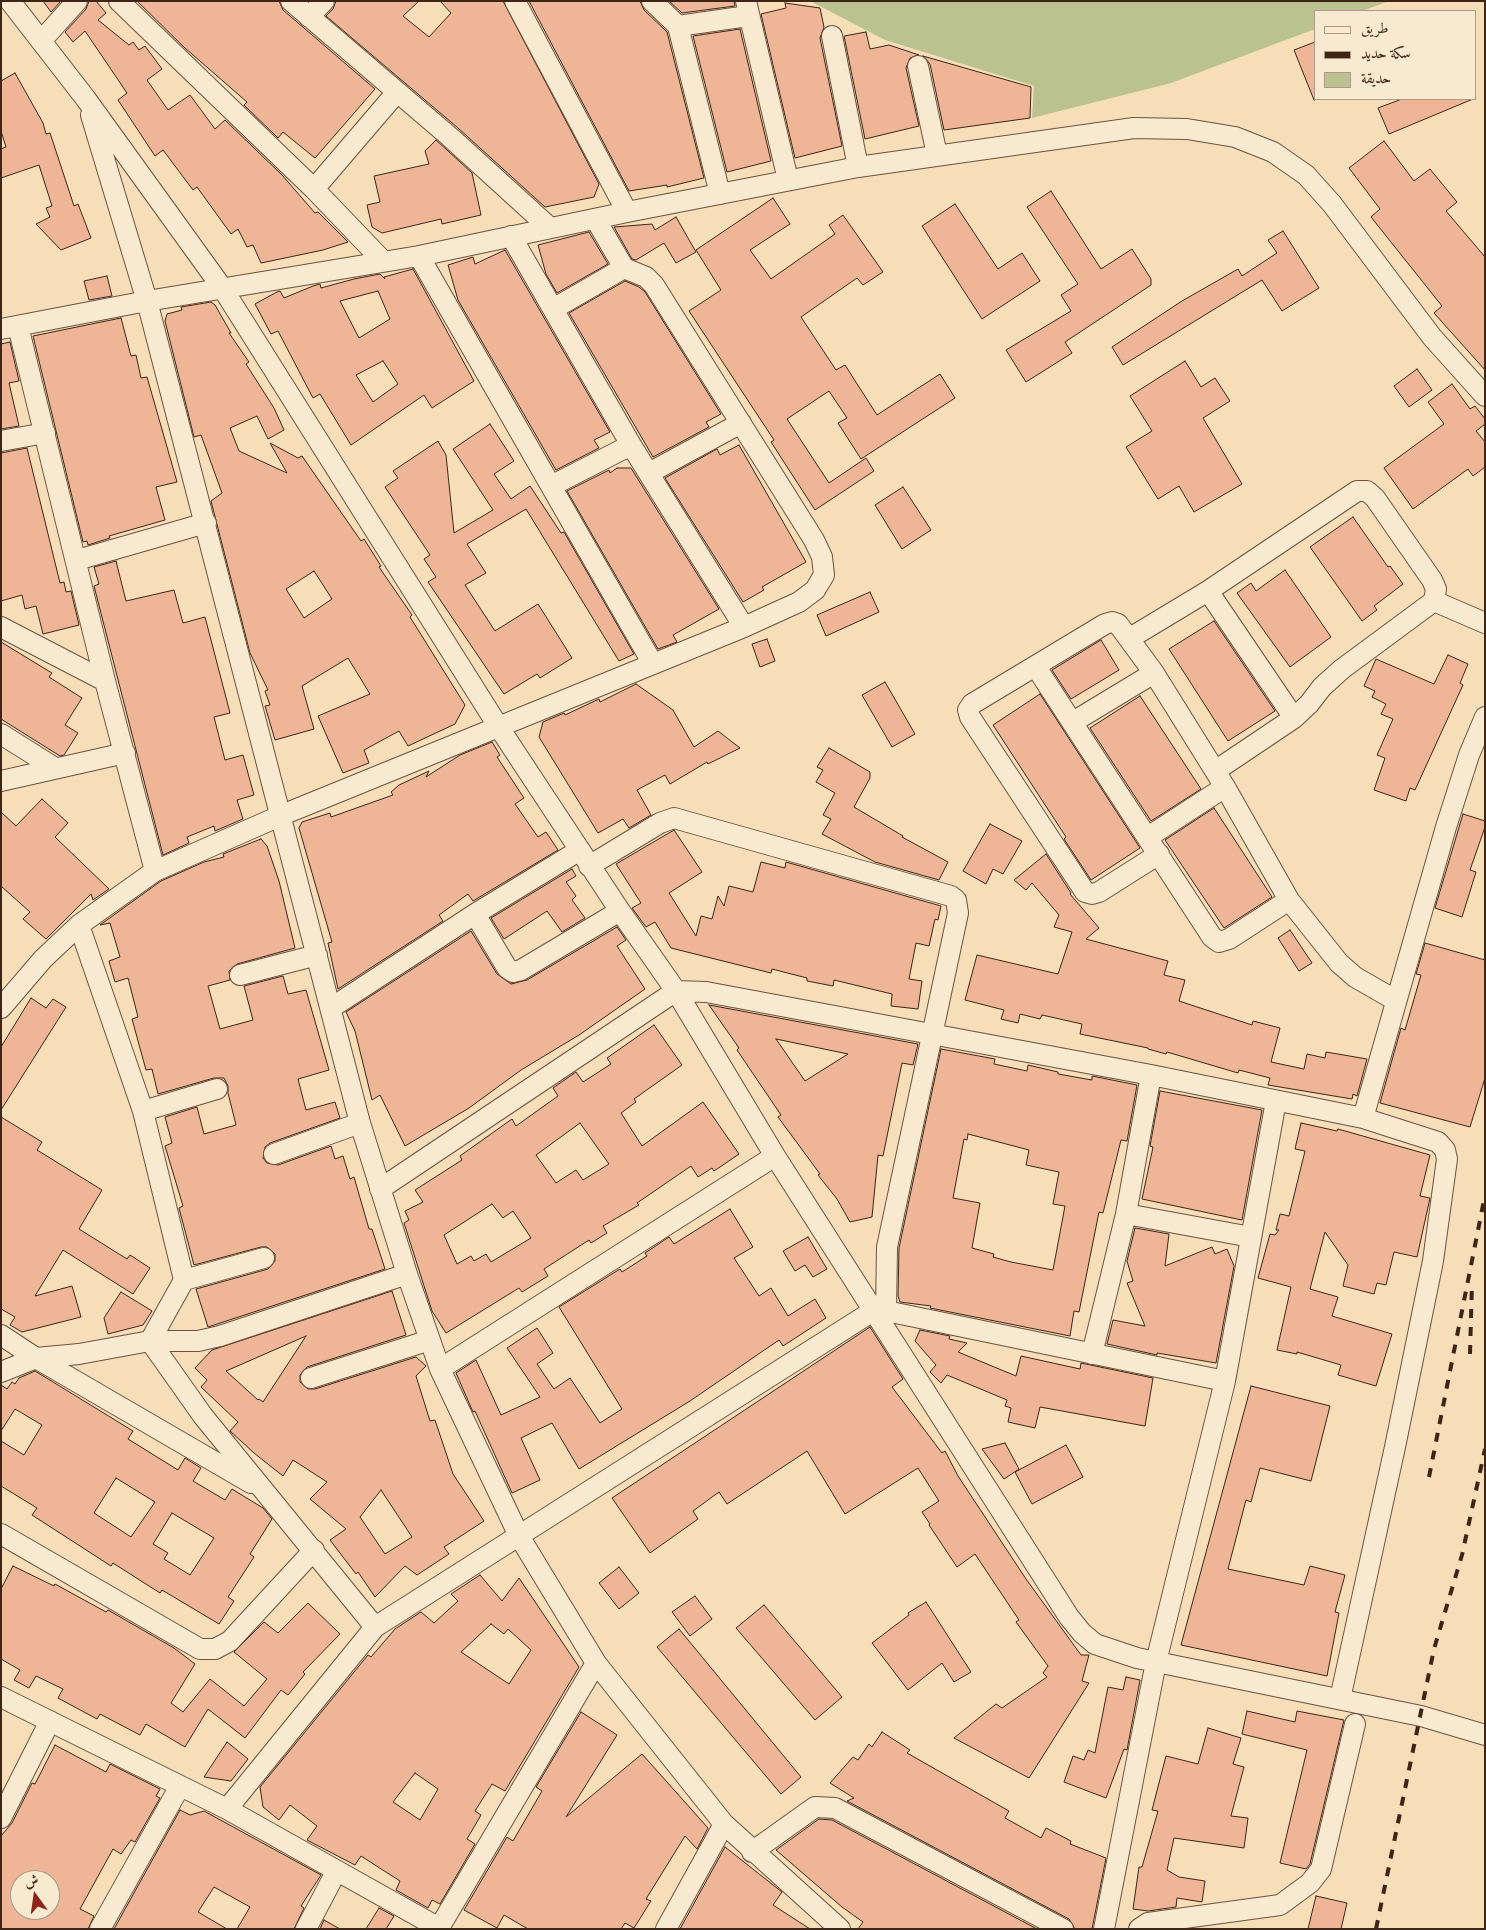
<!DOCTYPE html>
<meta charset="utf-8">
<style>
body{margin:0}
#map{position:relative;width:1486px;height:1930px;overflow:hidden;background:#f5deb8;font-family:"IM FELL French Canon",Amiri,serif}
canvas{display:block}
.frame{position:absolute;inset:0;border:2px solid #3d2517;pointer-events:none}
.legend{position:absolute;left:1314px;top:10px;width:162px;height:90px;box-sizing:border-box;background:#f8ead1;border:1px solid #ad9b87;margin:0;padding:6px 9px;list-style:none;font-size:15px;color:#3d2517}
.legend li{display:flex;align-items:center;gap:10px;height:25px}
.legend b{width:25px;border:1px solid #ad9b87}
.north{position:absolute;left:10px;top:1870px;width:50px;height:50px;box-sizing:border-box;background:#f8ead1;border:1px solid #ad9b87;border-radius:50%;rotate:346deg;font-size:14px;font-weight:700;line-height:20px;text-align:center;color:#3d2517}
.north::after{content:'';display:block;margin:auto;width:18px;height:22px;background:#8f2418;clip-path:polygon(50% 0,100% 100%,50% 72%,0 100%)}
</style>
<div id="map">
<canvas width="1486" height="1930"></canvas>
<div class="frame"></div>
<ul class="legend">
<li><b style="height:6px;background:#f8ead1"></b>طريق</li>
<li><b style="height:6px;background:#3d2517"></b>سكة حديد</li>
<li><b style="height:14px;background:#bac290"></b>حديقة</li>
</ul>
<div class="north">ش</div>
</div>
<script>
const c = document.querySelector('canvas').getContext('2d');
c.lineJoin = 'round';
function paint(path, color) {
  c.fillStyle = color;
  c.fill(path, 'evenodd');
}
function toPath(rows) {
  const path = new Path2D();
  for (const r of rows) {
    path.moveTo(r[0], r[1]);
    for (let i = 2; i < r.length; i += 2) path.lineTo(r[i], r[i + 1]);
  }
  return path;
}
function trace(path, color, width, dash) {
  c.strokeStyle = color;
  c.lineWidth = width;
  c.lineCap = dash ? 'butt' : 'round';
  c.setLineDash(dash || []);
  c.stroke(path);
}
paint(toPath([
 [810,1,1389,1,1362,11,1315,11,1315,29,1171,83,1032,118,1034,86,885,40]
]), '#bac290');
const building = toPath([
 [43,1,61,1,51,12,43,1],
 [89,1,96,1,106,13,98,20,129,45,133,42,139,50,145,46,162,69,147,80,168,110,190,95,215,129,225,120,282,175,315,213,318,212,348,242,323,250,261,263,253,245,247,247,238,229,231,234,197,187,193,190,163,150,155,156,118,100,127,93,85,31,73,42,65,32,86,9,89,1],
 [137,1,279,1,283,10,375,89,315,158,283,132,278,138,244,105,247,102,185,48,137,1],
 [336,1,419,1,403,16,429,37,451,13,440,1,503,1,599,184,594,197,545,207,458,128,326,16,333,9,336,1],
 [529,1,640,1,644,10,667,32,704,178,667,187,667,185,629,191,529,1],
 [669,1,734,1,735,6,682,13,669,1],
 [785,3,820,8,824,27,820,38,842,146,795,158,761,14,786,8,785,3],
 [740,29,771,161,727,172,693,36,740,29],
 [866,32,870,49,889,45,919,55,910,58,906,68,919,126,865,139,844,36,866,32],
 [1315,42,1315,100,1314,100,1294,50,1315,42],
 [923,56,1031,87,1030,118,944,130,930,64,923,56],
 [15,73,43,123,46,134,50,133,74,206,78,204,91,238,61,250,36,224,50,217,46,208,52,206,39,165,1,178,1,149,6,147,1,131,1,81,15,73],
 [1402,99,1473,99,1389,134,1378,108,1402,99],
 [436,140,472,173,481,215,442,224,441,219,382,233,372,227,367,205,380,202,374,176,429,164,425,151,436,140],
 [1384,141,1414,181,1430,169,1457,202,1446,211,1485,257,1485,370,1434,313,1442,306,1371,217,1380,209,1349,168,1384,141],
 [1051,191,1101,269,1132,249,1151,279,1151,285,1065,342,1072,353,1026,382,1006,350,1071,311,1061,295,1078,284,1027,207,1051,191],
 [773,198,790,224,750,250,771,279,835,234,829,225,843,215,883,272,863,285,857,278,801,317,836,370,845,365,877,415,940,374,955,398,861,459,838,423,847,418,829,391,787,419,829,483,866,458,874,471,815,510,771,442,774,440,689,311,721,290,696,250,773,198],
 [955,204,998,269,1022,253,1040,281,982,319,922,226,955,204],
 [676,217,696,252,676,263,664,243,636,260,632,259,614,227,652,224,655,230,676,217],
 [1283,231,1319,288,1282,311,1262,280,1123,365,1112,347,1182,301,1238,269,1242,276,1277,253,1268,240,1283,231],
 [589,232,608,264,557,293,546,274,538,245,589,232],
 [505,250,610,432,594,440,599,448,556,470,458,300,448,265,473,257,475,264,505,250],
 [413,269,474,381,432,408,424,395,351,445,320,394,313,398,278,331,271,334,255,304,277,292,280,291,284,298,313,286,320,284,321,288,354,279,380,274,385,279,384,277,413,269],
 [378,291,390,319,359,338,340,301,378,291],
 [383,361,398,384,373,402,356,375,383,361],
 [107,276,112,296,89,300,84,281,107,276],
 [625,281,639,287,645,292,721,414,706,422,709,427,653,457,569,313,625,281],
 [211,302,215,305,231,333,229,333,249,362,246,364,274,408,284,430,268,439,257,416,230,428,239,451,287,473,270,443,298,458,302,456,361,541,364,539,381,566,379,567,412,615,410,617,465,705,455,724,408,746,399,731,364,750,369,763,343,773,318,716,370,694,348,658,302,686,314,729,275,740,265,706,270,705,265,691,268,690,250,653,211,501,222,493,201,435,194,437,165,321,167,314,182,310,181,307,211,302],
 [314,571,332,599,304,618,286,589,314,571],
 [121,318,131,356,136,355,141,378,147,377,177,482,156,487,165,520,109,536,110,538,88,545,87,541,83,542,33,336,121,318],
 [10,342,19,381,9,383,19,426,1,429,1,344,10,342],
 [1185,361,1201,387,1215,378,1230,401,1203,418,1242,484,1194,512,1179,486,1158,499,1126,447,1152,431,1130,396,1185,361],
 [1417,369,1432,390,1409,407,1394,386,1417,369],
 [1452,384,1470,409,1475,406,1485,419,1485,424,1476,431,1485,442,1485,467,1473,476,1468,469,1413,509,1384,468,1444,424,1428,402,1452,384],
 [490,424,514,461,494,474,511,499,530,486,561,533,564,532,634,654,619,661,526,509,467,544,486,573,465,585,495,631,538,604,572,658,540,678,537,674,504,694,428,582,436,577,424,559,430,555,385,487,398,478,393,471,438,441,446,455,454,533,493,510,453,449,490,424],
 [739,445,806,562,762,587,764,590,743,602,665,478,717,449,720,455,739,445],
 [27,448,60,583,64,582,66,592,71,591,79,625,43,634,36,606,25,609,22,595,1,601,1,453,27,448],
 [617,468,631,468,719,609,673,635,677,642,658,649,567,491,609,470,610,473,617,468],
 [903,487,931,530,902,549,875,505,903,487],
 [1353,517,1388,567,1390,566,1403,584,1374,606,1377,610,1362,621,1310,547,1353,517],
 [116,561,126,601,174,590,183,623,205,617,230,713,214,717,225,760,243,755,254,795,237,800,243,819,215,831,214,826,187,837,189,843,163,855,94,586,99,584,94,567,116,561],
 [1285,570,1331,637,1290,667,1237,593,1251,583,1256,591,1285,570],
 [870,592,879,612,826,636,817,615,870,592],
 [1214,621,1275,711,1228,741,1169,649,1214,621],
 [767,639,775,661,760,667,752,644,767,639],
 [1101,640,1119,670,1071,699,1052,670,1101,640],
 [1,642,52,673,49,677,82,698,65,725,78,733,64,755,60,756,1,719,1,642],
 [1448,655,1468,664,1460,683,1463,685,1415,790,1410,788,1406,801,1374,790,1385,758,1377,755,1393,719,1381,714,1386,704,1372,697,1375,691,1364,686,1376,659,1434,684,1448,655],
 [885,682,915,734,892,747,862,695,885,682],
 [636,684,673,710,694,747,718,731,740,748,708,764,707,762,670,784,665,775,637,790,651,815,629,828,623,819,598,833,539,737,543,722,564,713,565,715,599,699,600,702,636,684],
 [1040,694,1140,848,1091,880,1064,839,1066,837,993,725,1040,694],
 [1140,696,1201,789,1151,821,1090,728,1140,696],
 [492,742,500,755,497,757,524,798,515,804,538,837,546,832,558,850,473,901,468,894,439,915,443,921,338,989,328,943,332,942,299,828,302,822,330,813,331,817,393,795,391,792,399,785,429,771,426,777,460,755,492,742],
 [829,748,870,772,870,778,854,807,903,836,902,837,948,862,939,880,875,862,822,834,831,819,823,815,835,793,816,782,823,770,817,767,829,748],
 [42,799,68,823,55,837,109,889,93,900,91,894,46,939,23,919,30,912,1,886,1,812,16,826,42,799],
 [1214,808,1272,897,1224,928,1165,840,1214,808],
 [1463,814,1485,821,1485,827,1470,870,1476,872,1462,917,1435,908,1463,814],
 [990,824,1022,841,1003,874,993,869,986,884,963,871,990,824],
 [674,830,702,872,669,893,696,936,701,916,712,919,718,896,724,906,729,886,753,892,761,862,785,868,786,862,941,906,938,920,935,919,929,946,916,943,909,979,922,981,918,1009,891,1006,892,994,834,980,833,986,807,981,807,978,772,969,771,973,671,948,655,922,646,927,632,908,641,903,616,864,674,830],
 [261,839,267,846,279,881,295,948,237,964,229,971,230,980,208,986,220,1029,253,1020,244,986,283,976,288,994,306,990,329,1070,298,1079,306,1110,335,1102,340,1118,270,1143,265,1147,263,1158,267,1163,278,1165,331,1146,335,1159,343,1156,350,1179,354,1177,369,1229,372,1229,385,1269,208,1327,196,1289,268,1269,275,1261,275,1254,267,1247,261,1247,194,1265,179,1208,183,1206,165,1146,172,1143,165,1117,197,1107,204,1134,236,1125,228,1093,228,1086,224,1078,214,1078,158,1094,152,1069,146,1070,132,1019,138,1017,128,978,115,982,109,961,120,957,110,923,100,925,161,881,204,862,224,857,223,854,261,839],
 [1046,854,1071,893,1070,894,1099,928,1086,939,1168,961,1164,975,1185,980,1179,1001,1252,1025,1253,1021,1280,1028,1271,1062,1304,1069,1307,1054,1325,1058,1326,1052,1367,1059,1357,1096,1353,1094,1352,1099,1268,1085,1270,1078,1239,1070,1238,1073,1167,1052,1166,1054,1148,1049,1148,1048,1080,1034,1082,1024,1042,1015,1040,1019,1020,1014,1018,1023,1001,1019,1004,1010,965,1000,977,955,1058,974,1072,932,1054,927,1059,915,1032,883,1026,890,1014,880,1046,854],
 [572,869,576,876,566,882,576,896,572,900,585,918,562,932,547,911,504,939,491,918,572,869],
 [617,927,626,940,617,946,645,989,579,1035,521,1070,469,1108,405,1146,380,1095,372,1100,355,1031,346,1012,471,931,497,974,511,984,527,980,617,927],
 [1290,930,1312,963,1299,971,1278,938,1290,930],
 [1425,943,1485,960,1485,1078,1470,1127,1380,1103,1401,1028,1405,1030,1421,975,1416,974,1425,943],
 [31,998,46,1008,53,999,66,1007,1,1110,1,1047,31,998],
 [709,1005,918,1044,913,1065,902,1063,883,1156,878,1155,872,1217,850,1222,837,1199,818,1175,820,1174,778,1117,781,1115,737,1050,739,1048,709,1005],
 [776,1039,848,1054,805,1081,776,1039],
 [654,1025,682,1065,634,1099,636,1102,621,1113,642,1146,703,1102,739,1154,714,1171,712,1168,698,1177,691,1166,637,1203,639,1205,603,1226,607,1233,591,1243,589,1240,544,1269,548,1276,522,1292,519,1288,446,1333,432,1311,404,1223,409,1220,405,1211,423,1202,415,1190,462,1160,460,1156,512,1119,516,1126,558,1096,553,1088,576,1072,583,1082,611,1064,607,1058,654,1025],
 [580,1123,609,1164,583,1180,576,1170,556,1183,536,1155,580,1123],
 [492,1204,503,1218,513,1211,531,1238,491,1262,486,1254,474,1261,471,1256,457,1264,444,1235,492,1204],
 [941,1049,995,1059,994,1064,1027,1071,1028,1065,1058,1072,1058,1074,1092,1080,1092,1076,1137,1085,1127,1141,1121,1140,1103,1213,1099,1212,1079,1312,1074,1311,1070,1336,930,1308,931,1306,900,1302,898,1296,899,1248,941,1049],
 [968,1134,1029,1150,1026,1165,1059,1172,1053,1204,1065,1206,1053,1270,1011,1262,993,1257,994,1254,972,1248,980,1203,953,1198,964,1139,967,1140,968,1134],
 [1160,1091,1262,1110,1242,1220,1142,1199,1153,1147,1150,1146,1160,1091],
 [1,1117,42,1142,37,1150,102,1190,79,1229,127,1259,130,1255,150,1268,133,1294,63,1250,35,1296,72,1286,81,1317,22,1332,10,1325,15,1317,1,1309,1,1117],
 [1301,1123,1337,1131,1338,1129,1430,1155,1420,1196,1430,1198,1417,1257,1394,1252,1386,1285,1377,1283,1374,1294,1343,1286,1348,1265,1325,1232,1310,1289,1338,1297,1332,1316,1392,1334,1376,1386,1338,1375,1341,1365,1297,1352,1297,1354,1277,1350,1291,1287,1258,1278,1270,1234,1275,1235,1279,1230,1276,1230,1280,1214,1289,1216,1305,1151,1295,1149,1301,1123],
 [730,1209,753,1247,734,1258,759,1296,771,1288,788,1316,815,1299,826,1318,783,1346,779,1340,690,1401,579,1469,552,1423,521,1438,540,1480,512,1493,475,1411,473,1412,456,1373,476,1360,501,1415,540,1397,507,1348,537,1328,553,1353,537,1364,554,1389,570,1378,600,1423,622,1409,559,1307,620,1269,622,1272,647,1256,645,1253,669,1237,674,1244,730,1209],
 [1135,1228,1169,1234,1165,1266,1212,1247,1215,1254,1227,1249,1234,1266,1216,1363,1157,1353,1157,1355,1107,1344,1113,1320,1145,1326,1127,1283,1133,1281,1127,1261,1135,1228],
 [808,1237,827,1269,813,1277,805,1265,795,1271,783,1251,808,1237],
 [392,1291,406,1335,307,1367,300,1375,300,1382,308,1389,315,1389,416,1357,426,1366,416,1376,430,1421,435,1420,453,1474,484,1521,444,1547,449,1554,417,1575,405,1566,375,1597,358,1572,356,1574,330,1540,346,1529,310,1499,327,1482,293,1460,283,1476,254,1453,230,1431,238,1422,201,1387,207,1380,195,1368,212,1350,392,1291],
 [306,1336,263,1402,259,1399,258,1400,226,1371,306,1336],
 [381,1490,412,1537,385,1554,360,1517,381,1490],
 [121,1292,152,1311,143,1325,108,1334,104,1318,121,1292],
 [870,1327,903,1379,892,1387,942,1453,945,1451,958,1476,1026,1579,1081,1655,1089,1655,1082,1681,1089,1683,1029,1778,954,1738,996,1704,1002,1708,1047,1677,1043,1673,1048,1666,1016,1622,1019,1620,975,1554,957,1567,929,1525,930,1524,922,1512,939,1501,918,1468,845,1514,807,1451,727,1504,719,1492,693,1511,698,1519,650,1553,612,1498,870,1327],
 [920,1330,950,1336,949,1339,967,1343,958,1352,1016,1376,1021,1356,1080,1369,1081,1363,1153,1378,1145,1426,1040,1407,1035,1428,1008,1422,1011,1408,1005,1406,1007,1400,947,1375,941,1383,930,1372,936,1365,915,1341,920,1330],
 [35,1371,133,1431,128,1439,178,1470,185,1458,201,1468,193,1481,225,1500,232,1489,263,1508,272,1519,250,1554,254,1557,228,1597,234,1601,219,1624,162,1590,160,1593,113,1563,111,1566,32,1515,37,1508,1,1486,1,1441,24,1455,42,1425,15,1409,1,1431,1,1385,7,1389,12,1382,15,1384,19,1378,35,1371],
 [116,1478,155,1502,131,1537,94,1513,116,1478],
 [172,1513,214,1538,190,1575,164,1559,168,1553,153,1544,172,1513],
 [1251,1386,1330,1406,1311,1481,1260,1468,1251,1502,1246,1500,1228,1569,1304,1585,1310,1566,1345,1575,1335,1612,1339,1613,1327,1676,1181,1645,1251,1386],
 [1005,1443,1019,1469,1004,1479,982,1449,1005,1443],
 [1066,1445,1083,1477,1032,1504,1015,1472,1066,1445],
 [13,1566,54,1586,55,1584,106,1612,108,1610,174,1648,195,1664,171,1703,183,1712,210,1679,244,1706,267,1679,234,1652,264,1622,278,1633,308,1603,340,1634,303,1672,305,1674,288,1695,281,1690,245,1738,208,1709,185,1747,146,1724,140,1735,100,1714,97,1719,58,1698,63,1689,36,1676,29,1688,14,1680,20,1670,1,1659,1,1589,13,1566],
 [619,1567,639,1593,619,1609,599,1583,619,1567],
 [480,1575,502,1601,519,1578,579,1667,505,1791,492,1784,475,1811,481,1815,467,1839,475,1844,440,1904,432,1900,428,1908,396,1890,400,1881,361,1856,355,1865,307,1840,317,1826,290,1805,279,1820,263,1807,260,1787,368,1655,371,1657,395,1629,421,1612,434,1623,458,1601,451,1594,480,1575],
 [491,1624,504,1634,508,1629,531,1650,509,1684,461,1652,491,1624],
 [415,1773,438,1789,420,1820,393,1802,415,1773],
 [695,1596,712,1619,690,1636,672,1612,695,1596],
 [926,1602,971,1672,954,1682,942,1663,908,1690,872,1643,909,1615,908,1613,926,1602],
 [764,1605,842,1697,815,1720,736,1628,764,1605],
 [679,1629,801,1777,781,1794,657,1647,679,1629],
 [1126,1677,1140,1680,1127,1750,1124,1749,1106,1798,1064,1782,1073,1756,1084,1760,1088,1750,1095,1753,1108,1687,1123,1690,1126,1677],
 [1247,1711,1295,1722,1297,1711,1344,1720,1310,1864,1306,1869,1280,1863,1307,1750,1242,1734,1247,1711],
 [581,1712,617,1735,566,1817,642,1754,708,1828,697,1849,685,1836,646,1899,651,1901,634,1928,625,1923,621,1929,528,1929,504,1915,497,1928,464,1910,507,1837,513,1841,542,1791,536,1787,581,1712],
 [1208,1728,1241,1738,1233,1764,1244,1767,1231,1816,1248,1818,1244,1848,1174,1838,1167,1870,1179,1877,1205,1881,1202,1902,1177,1898,1176,1907,1148,1911,1133,1909,1139,1867,1142,1867,1158,1811,1152,1810,1166,1756,1198,1764,1208,1728],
 [882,1732,910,1750,907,1753,1009,1811,1005,1818,1041,1838,1046,1828,1071,1841,1070,1844,1106,1858,1092,1929,1075,1929,1069,1919,847,1801,854,1798,830,1783,853,1757,858,1760,869,1744,872,1747,882,1732],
 [227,1742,248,1759,231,1781,204,1777,227,1742],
 [55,1745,106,1772,110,1764,160,1789,156,1796,160,1798,135,1842,131,1840,121,1854,113,1849,80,1909,94,1916,88,1929,1,1929,1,1836,12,1823,32,1783,35,1784,55,1745],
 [20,1880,50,1880,50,1910,20,1910,20,1880],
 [180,1810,190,1815,204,1811,321,1875,301,1906,304,1908,294,1929,237,1929,250,1907,214,1887,198,1912,227,1929,114,1929,180,1810],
 [819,1819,832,1820,1037,1929,858,1929,863,1922,842,1907,776,1850,819,1819],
 [725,1847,782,1892,773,1905,810,1929,680,1929,725,1847],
 [1316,1896,1347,1903,1341,1929,1308,1929,1316,1896],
 [379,1908,394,1916,386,1929,366,1929,379,1908],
 [324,1920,340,1929,320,1929,324,1920]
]);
paint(building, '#eeb597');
trace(building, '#3d2517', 1);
const minor = toPath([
 [10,1,86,99,223,289,498,726,620,911,676,991,775,1156,1069,1617,1082,1633,1095,1644,1137,1658,1421,1716,1485,1735],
 [119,1,314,189,383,261],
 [291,1,450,137,550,228],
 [515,1,627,212],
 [652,1,678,26,748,16],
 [746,1,788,180],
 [309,17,324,1],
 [678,26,720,194],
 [832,36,858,167],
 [42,40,77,1],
 [918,66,937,155],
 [91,115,147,301,360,1123,407,1274,440,1369,519,1536,596,1663,724,1824,840,1929],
 [314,189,397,92],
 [511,236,631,445,744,627],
 [419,256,653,664],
 [553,309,624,268],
 [18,326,105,681,155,871],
 [1,329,147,301,419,256,627,212,858,167,1134,128,1187,129,1235,137,1273,152,1306,175,1332,204,1432,337,1485,396],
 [1,441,45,433],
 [649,473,741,423],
 [551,486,631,445],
 [77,560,206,523],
 [1208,591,1294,718],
 [1434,601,1485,623],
 [1,627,105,681],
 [1130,638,1208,591,1357,491,1367,491,1375,498,1432,580,1436,589,1434,601,1342,669,1322,687,1309,704,1294,718,1215,771],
 [1036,667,1212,937,1219,942,1229,939,1289,900],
 [1073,722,1154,673],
 [1,734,55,768],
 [1,781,125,753],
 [1148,837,1225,787],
 [1159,854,1099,892,1092,894,1085,892,970,717,968,710,972,704,1105,624,1112,622,1118,624,1154,673,1225,787,1289,900,1339,963,1355,977,1395,1000],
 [589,866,660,823,674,818,951,896,956,900,958,913,887,1247,886,1311],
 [475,914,507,968,513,972,521,970,620,911],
 [79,925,143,1111,184,1280,150,1341],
 [240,975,317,955],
 [1,1008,43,959,79,925,155,871,282,815,744,627,799,602,815,590,824,575,822,557,814,540,654,285,646,277,624,268,596,220],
 [331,1008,475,914,580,850],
 [143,1111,217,1089],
 [1363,1118,1446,827,1469,755,1485,717],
 [274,1154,360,1123],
 [380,1189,676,991,706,992,1151,1075,1363,1118,1438,1142,1445,1150,1447,1159,1433,1261,1395,1447,1340,1699],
 [1126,1214,1251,1237],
 [184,1280,264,1258],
 [1,1335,36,1358,251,1483],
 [150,1341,203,1416,375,1627],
 [1092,1354,1126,1214,1151,1075],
 [440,1369,775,1156],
 [1,1372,36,1358,79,1354,150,1341,198,1341,220,1336,407,1274],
 [311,1378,430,1340],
 [1,1534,200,1649,215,1649,230,1641,314,1550],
 [1,1697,227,1809,441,1929],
 [227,1809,375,1627,873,1311,886,1311,1225,1381],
 [1,1818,50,1721],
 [752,1852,815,1807,835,1808,1063,1929],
 [439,1928,596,1663],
 [100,1929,180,1786],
 [306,1929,336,1872],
 [666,1929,724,1824],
 [1104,1929,1156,1662,1225,1381,1276,1101],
 [1139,1929,1148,1923,1280,1905,1310,1883,1321,1869,1355,1724]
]);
trace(minor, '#6b533f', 22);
trace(minor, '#f8ead1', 20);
trace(toPath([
 [1470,1354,1472,1282],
 [1429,1477,1485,1195],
 [1376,1929,1434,1649,1462,1555,1485,1449]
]), '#3d2517', 4, [9, 9]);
</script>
